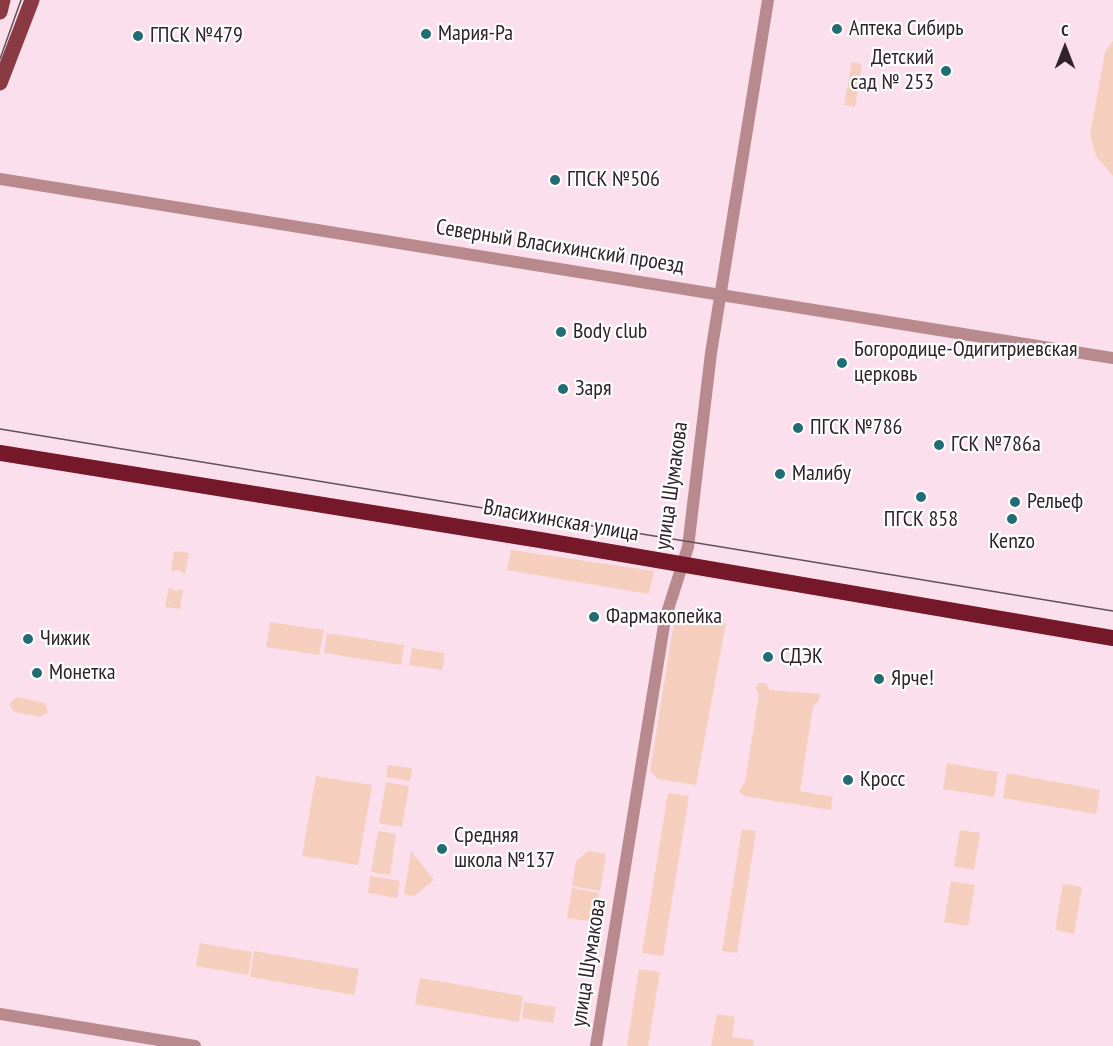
<!DOCTYPE html>
<meta charset="utf-8">
<style>
body{margin:0}
#map{position:relative;width:1113px;height:1046px;overflow:hidden;background:#fcdfed;font-family:"PT Sans Narrow",sans-serif}
canvas{display:block}
.north{position:absolute;left:1035px;top:18px;width:60px;height:60px;-webkit-text-stroke:4px #fff;paint-order:stroke;rotate:0deg;font-size:16px;font-weight:700;line-height:24px;text-align:center;color:#302329}
.north::after{content:'';display:block;margin:auto;width:21px;height:27px;background:#302329;clip-path:polygon(50% 0,100% 100%,50% 72%,0 100%)}
</style>
<div id="map">
<canvas width="1113" height="1046"></canvas>
<div class="north">С</div>
</div>
<script>
const c = document.querySelector('canvas').getContext('2d');
c.lineJoin = 'round';
function paint(path, color) {
  c.fillStyle = color;
  c.fill(path, 'evenodd');
}
function toPath(rows) {
  const path = new Path2D();
  for (const r of rows) {
    path.moveTo(r[0], r[1]);
    for (let i = 2; i < r.length; i += 2) path.lineTo(r[i], r[i + 1]);
  }
  return path;
}
function trace(path, color, width, dash) {
  c.strokeStyle = color;
  c.lineWidth = width;
  c.lineCap = dash ? 'butt' : 'round';
  c.setLineDash(dash || []);
  c.stroke(path);
}
function label(font, color, halo, rows, align = 'center') {
  c.font = font + ' "PT Sans Narrow",sans-serif';
  c.lineWidth = 4.5;
  c.setLineDash([]);
  c.textBaseline = 'middle';
  c.strokeStyle = halo;
  c.fillStyle = color;
  for (const [text, x, y, turn = 0] of rows) {
    c.save();
    c.translate(x, y);
    c.rotate((+turn || 0) * Math.PI / 180);
    c.textAlign = isNaN(turn) ? turn : align;
    if (halo) c.strokeText(text, 0, 0);
    c.fillText(text, 0, 0);
    c.restore();
  }
}
paint(toPath([
 [1113,41,1113,176,1096,156,1090,135,1105,52],
 [852,62,862,64,855,107,844,105],
 [511,550,654,571,649,594,507,570],
 [174,551,189,553,185,574,179,570,171,571],
 [169,587,175,591,183,589,180,609,165,607],
 [679,616,726,623,696,785,658,779,650,771,674,622],
 [270,622,324,630,319,655,266,647],
 [327,633,404,645,401,665,324,653],
 [412,648,445,653,442,670,409,665],
 [758,683,765,683,770,690,820,694,819,701,813,706,800,791,833,797,831,810,744,796,739,791,745,782,759,695,756,688],
 [17,697,45,703,48,712,40,717,14,712,9,704],
 [947,763,998,772,994,797,943,789],
 [388,765,412,768,410,781,386,777],
 [1007,773,1100,790,1096,814,1003,798],
 [316,776,372,785,358,865,302,856],
 [386,782,409,786,402,827,379,823],
 [668,793,689,796,663,956,642,953],
 [742,829,756,831,737,953,722,951],
 [960,830,980,833,974,870,954,866],
 [378,831,396,834,390,875,371,872],
 [411,851,434,880,414,896,404,894],
 [588,851,606,854,600,891,572,886,576,861],
 [370,876,400,881,397,898,368,893],
 [951,881,975,885,968,926,944,922],
 [1063,884,1082,887,1074,934,1055,930],
 [572,888,599,893,595,922,567,918],
 [200,943,252,952,248,975,196,966],
 [254,951,359,969,354,995,250,977],
 [639,969,660,972,648,1046,627,1046],
 [420,978,523,996,519,1022,415,1004],
 [524,1002,556,1007,553,1023,522,1018],
 [717,1014,735,1017,732,1037,754,1040,753,1046,711,1046]
]), '#f6cebd');
trace(toPath([
 [0,179,1113,358],
 [0,1014,195,1046],
 [596,1046,665,619,688,547,711,353,768,0]
]), '#b98a8d', 12);
trace(toPath([
 [0,12,3,0],
 [0,83,32,0]
]), '#893a43', 15);
trace(toPath([
 [0,453,540,540,1113,638]
]), '#75182a', 16);
trace(toPath([
 [0,59,21,0],
 [0,429,1113,611]
]), '#615058', 1.5);
for (const [x, y, r, color] of [
 [837,29,6,"#226c75"],
 [426,34,6,"#226c75"],
 [138,36,6,"#226c75"],
 [946,71,6,"#226c75"],
 [555,180,6,"#226c75"],
 [561,332,6,"#226c75"],
 [842,363,6,"#226c75"],
 [563,389,6,"#226c75"],
 [798,428,6,"#226c75"],
 [939,445,6,"#226c75"],
 [780,474,6,"#226c75"],
 [921,497,6,"#226c75"],
 [1015,502,6,"#226c75"],
 [1012,519,6,"#226c75"],
 [594,617,6,"#226c75"],
 [28,639,6,"#226c75"],
 [768,657,6,"#226c75"],
 [37,673,6,"#226c75"],
 [879,679,6,"#226c75"],
 [848,780,6,"#226c75"],
 [442,849,6,"#226c75"]
]) {
  const dot = new Path2D();
  dot.arc(x, y, r, 0, 2 * Math.PI);
  c.fillStyle = color;
  c.fill(dot);
  trace(dot, '#fff', 2);
}
label('22px', '#302329', '#fff', [
 ["Аптека Сибирь",849,29],
 ["Мария-Ра",438,34],
 ["ГПСК №479",150,36],
 ["Детский",934,58,"right"],
 ["сад № 253",934,83,"right"],
 ["ГПСК №506",567,180],
 ["Body club",573,332],
 ["Богородице-Одигитриевская",854,350],
 ["церковь",854,375],
 ["Заря",575,389],
 ["ПГСК №786",810,428],
 ["ГСК №786а",951,445],
 ["Малибу",792,474],
 ["Рельеф",1027,502],
 ["ПГСК 858",921,520,"center"],
 ["Kenzo",1012,542,"center"],
 ["Фармакопейка",606,617],
 ["Чижик",40,639],
 ["СДЭК",780,657],
 ["Монетка",49,673],
 ["Ярче!",891,679],
 ["Кросс",860,780],
 ["Средняя",454,836],
 ["школа №137",454,861]
], 'left');
label('22px', '#302329', '#fff', [
 ["Северный Власихинский проезд",560,247,9],
 ["улица Шумакова",672,486,-82],
 ["Власихинская улица",561,521,10],
 ["улица Шумакова",589,963,-81]
]);
</script>
